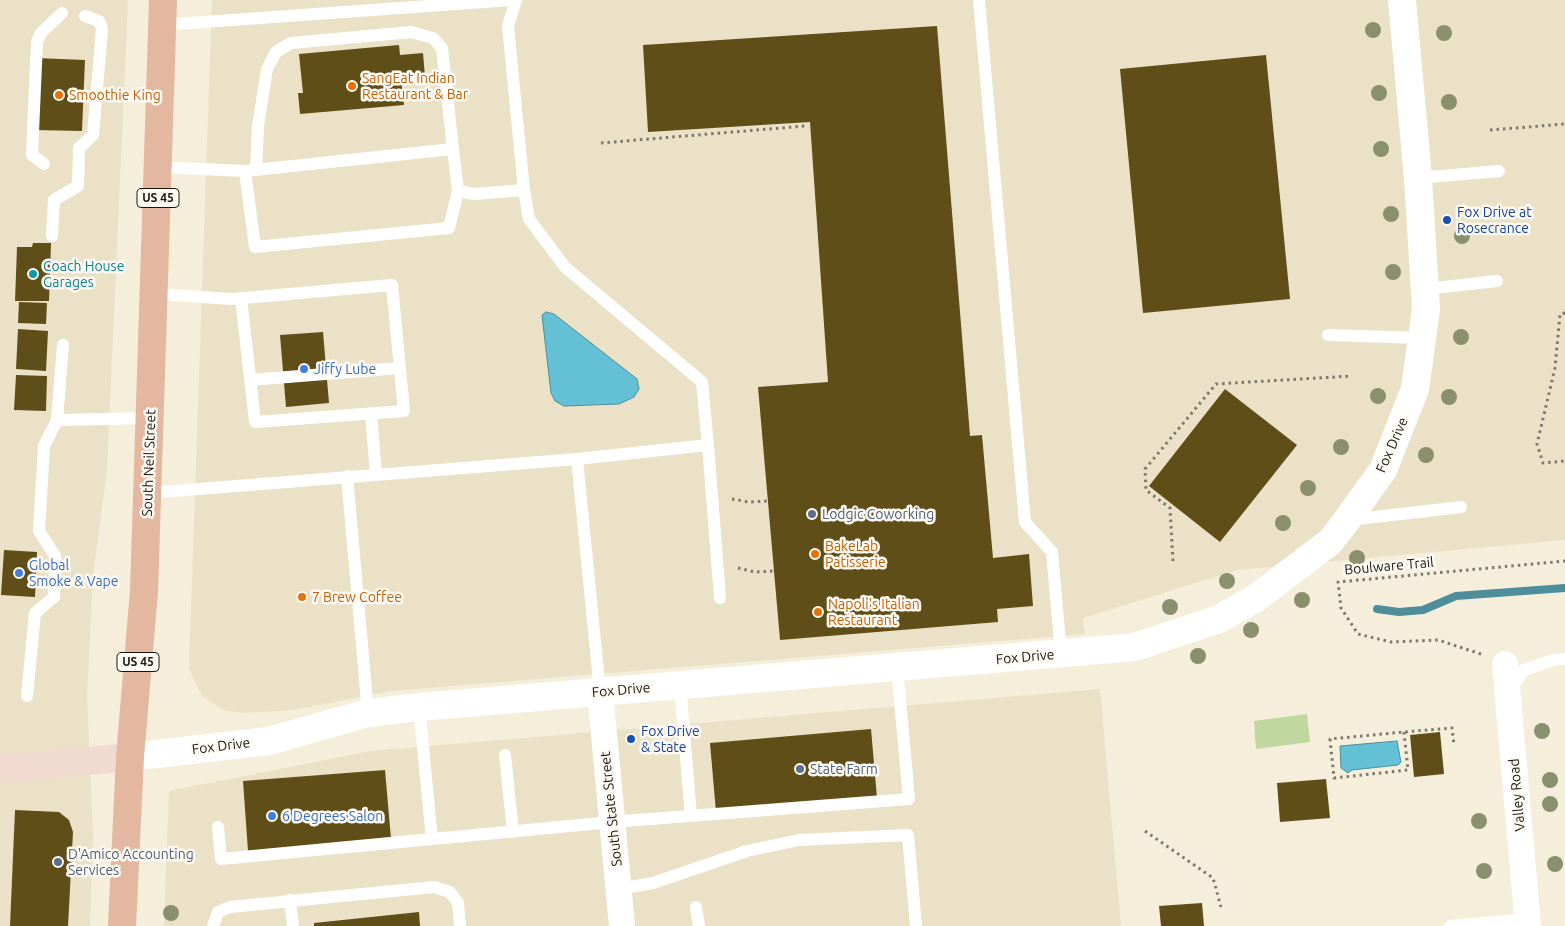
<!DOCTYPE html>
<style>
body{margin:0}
canvas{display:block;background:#f4eedb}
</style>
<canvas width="1565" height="926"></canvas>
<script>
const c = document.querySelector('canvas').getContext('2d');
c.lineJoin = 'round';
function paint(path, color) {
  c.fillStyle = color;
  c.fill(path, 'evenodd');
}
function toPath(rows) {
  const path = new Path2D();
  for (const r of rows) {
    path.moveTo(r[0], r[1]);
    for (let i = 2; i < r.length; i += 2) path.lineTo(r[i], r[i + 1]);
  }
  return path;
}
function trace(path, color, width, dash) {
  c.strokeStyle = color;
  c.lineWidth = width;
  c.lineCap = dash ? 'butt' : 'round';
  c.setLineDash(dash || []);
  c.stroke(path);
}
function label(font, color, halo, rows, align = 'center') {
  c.font = font + ' Ubuntu,sans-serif';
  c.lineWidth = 5;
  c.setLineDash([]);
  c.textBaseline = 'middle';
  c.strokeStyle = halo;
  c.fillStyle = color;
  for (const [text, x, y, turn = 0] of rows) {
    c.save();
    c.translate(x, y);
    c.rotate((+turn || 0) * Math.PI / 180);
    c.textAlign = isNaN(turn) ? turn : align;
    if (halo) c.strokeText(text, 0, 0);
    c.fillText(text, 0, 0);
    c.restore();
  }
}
paint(toPath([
 [0,0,128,0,107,470,93,576,87,695,93,835,90,926,0,926],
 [212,0,1565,0,1565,540,1237,570,1083,618,1085,634,391,691,293,710,244,713,224,710,202,696,189,668],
 [1100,689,1121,926,164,926,169,791,371,751]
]), '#eae1c7');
paint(toPath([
 [1307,714,1310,742,1256,749,1254,721]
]), '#c1d7a0');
const water = toPath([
 [546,312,554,314,637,379,639,389,634,397,619,404,564,406,555,401,551,393,542,315,546,312],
 [1397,741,1401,762,1398,765,1352,770,1348,773,1341,768,1340,746,1397,741]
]);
paint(water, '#64c1d5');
trace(water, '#4d8e9a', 1);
trace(toPath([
 [1377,609,1399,612,1423,610,1456,596,1565,588]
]), '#4d8e9a', 8);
paint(toPath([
 [937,26,970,436,982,435,993,558,1029,554,1033,606,997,609,998,622,780,640,758,387,828,382,810,122,648,132,643,45],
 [399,45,400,55,423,53,425,77,401,79,404,105,300,114,298,93,303,93,299,54],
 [1266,55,1290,299,1143,313,1120,69],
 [36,58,85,60,82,131,34,130],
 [33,243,51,243,49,301,15,301,17,247,32,247],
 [19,302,47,303,46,324,18,323],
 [18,329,48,331,46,371,16,369],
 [323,332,329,403,286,407,280,335],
 [16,375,47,376,46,411,14,410],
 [1225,389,1297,445,1220,542,1149,486],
 [4,550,37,552,35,597,1,595],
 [871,729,877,798,716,812,710,743],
 [1440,732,1444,774,1414,777,1410,735],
 [385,770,391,839,248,851,243,781],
 [1326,779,1330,818,1280,822,1277,783],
 [15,810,59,812,69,820,73,832,68,926,10,926],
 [1202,903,1204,926,1161,926,1159,906],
 [419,912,420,926,314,926,314,923]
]), '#604e19');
trace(toPath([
 [1490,130,1565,124],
 [601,143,805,126],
 [1565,313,1560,314,1555,368,1537,444,1543,463,1565,461],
 [732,499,749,502,768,501],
 [1173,561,1170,508,1146,490,1145,469,1216,384,1352,376],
 [738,568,755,572,774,571],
 [1481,654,1438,640,1391,642,1358,634,1341,608,1338,582,1565,561],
 [1404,732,1408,770,1334,778,1330,739,1404,732,1452,728,1454,745],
 [1145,831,1213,878,1221,907]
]), '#7c786c', 3, [2.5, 4]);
trace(toPath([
 [516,0,508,26,524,190,529,219,565,267,702,382,708,445,577,459,600,692],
 [979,0,1025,522,1052,552,1061,654],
 [162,25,512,0],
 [44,164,32,155,37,42,41,33,62,13],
 [159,167,245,171,453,149,458,191,474,194,524,190],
 [256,170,258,126,267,69,276,52,291,43,411,32,433,38,442,48,453,149],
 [245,171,255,247,449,228,458,191],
 [1418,178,1499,171],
 [52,236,54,200,78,186,79,148,93,135,102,29,99,21,85,16],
 [1425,289,1497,281],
 [155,294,232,299,392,285,404,411,255,422,241,298],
 [1328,335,1422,338],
 [250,380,400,368],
 [371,414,376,474],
 [57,420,63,345],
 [708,445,720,598],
 [347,476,368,713],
 [148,493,577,459],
 [1349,520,1461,507],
 [680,685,691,816],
 [1510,690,1524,670,1553,660,1565,659],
 [27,696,35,613,54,597,55,556,39,531,44,446,57,420,151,418],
 [419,707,432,839],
 [505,755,513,832],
 [218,827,221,859,612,822,909,799,897,667],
 [619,889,653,883,747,851,799,840,908,835,916,926],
 [290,900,293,926],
 [696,907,699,926],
 [213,926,218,912,230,907,434,887,450,892,458,903,460,926],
 [1450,926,1528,919]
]), '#fff', 12);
trace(toPath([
 [1505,664,1528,926],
 [600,692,622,926]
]), '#fff', 26);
trace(toPath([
 [130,757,269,741,368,713,419,707,1135,647,1219,619,1256,598,1330,542,1347,520,1383,470,1415,389,1426,309,1418,178,1402,0]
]), '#fff', 28);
trace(toPath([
 [0,769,130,757]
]), '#f1dbd0', 28);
trace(toPath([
 [122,926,130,757,144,591,163,0]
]), '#e3b7a0', 28);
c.fillStyle = '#8a906e';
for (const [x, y] of [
 [1373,30],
 [1444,33],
 [1379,93],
 [1449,102],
 [1381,149],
 [1391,214],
 [1462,236],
 [1393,272],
 [1461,337],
 [1378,396],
 [1449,397],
 [1341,447],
 [1426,455],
 [1308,488],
 [1283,523],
 [1357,558],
 [1227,581],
 [1302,600],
 [1170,607],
 [1251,630],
 [1198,656],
 [1542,731],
 [1550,780],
 [1550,804],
 [1479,821],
 [1555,864],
 [1484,871],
 [171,913]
]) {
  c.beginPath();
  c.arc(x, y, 8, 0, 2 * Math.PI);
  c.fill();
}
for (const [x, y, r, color] of [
 [352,86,5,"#e8710a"],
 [59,95,5,"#e8710a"],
 [1447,220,5,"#1a4fb4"],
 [33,274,5,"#0f9aa8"],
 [304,369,5,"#3f7fe0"],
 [812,514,5,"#5c6f8a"],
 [815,554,5,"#e8710a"],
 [19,573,5,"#3f7fe0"],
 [302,597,5,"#e8710a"],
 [818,612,5,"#e8710a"],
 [631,739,5,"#1a4fb4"],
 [800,769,5,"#5c6f8a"],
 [272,816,5,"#3f7fe0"],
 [58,862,5,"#5c6f8a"]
]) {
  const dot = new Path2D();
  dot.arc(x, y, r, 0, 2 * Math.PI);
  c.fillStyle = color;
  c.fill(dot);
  trace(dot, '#fefbf4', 2);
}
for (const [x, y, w] of [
 [158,198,42],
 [138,662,42]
]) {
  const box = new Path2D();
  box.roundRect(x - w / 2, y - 9.5, w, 19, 4);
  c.fillStyle = '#fefbf4';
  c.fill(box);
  trace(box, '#18160f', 1);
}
label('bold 12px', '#18160f', null, [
 ["US 45",158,198],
 ["US 45",138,662]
]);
label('14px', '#c56008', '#fefbf4', [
 ["SangEat Indian",362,78],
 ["Restaurant & Bar",362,94],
 ["Smoothie King",69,95],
 ["BakeLab",825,546],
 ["Patisserie",825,562],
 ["7 Brew Coffee",312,597],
 ["Napoli's Italian",828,604],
 ["Restaurant",828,620]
], 'left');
label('14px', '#164399', '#fefbf4', [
 ["Fox Drive at",1457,212],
 ["Rosecrance",1457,228],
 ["Fox Drive",641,731],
 ["& State",641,747]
], 'left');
label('14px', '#0d838f', '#fefbf4', [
 ["Coach House",43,266],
 ["Garages",43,282]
], 'left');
label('14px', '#366cbe', '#fefbf4', [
 ["Jiffy Lube",314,369],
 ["Global",29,565],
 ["Smoke & Vape",29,581],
 ["6 Degrees Salon",282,816]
], 'left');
label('14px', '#18160f', '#fefbf4', [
 ["Fox Drive",1392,445,-66],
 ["South Neil Street",149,463,-88],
 ["Boulware Trail",1389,566,-5],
 ["Fox Drive",1025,657,-5],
 ["Fox Drive",621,690,-5],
 ["Fox Drive",221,746,-7],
 ["Valley Road",1517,795,-95],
 ["South State Street",611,809,-96]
]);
label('14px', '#4e5e75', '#fefbf4', [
 ["Lodgic Coworking",822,514],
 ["State Farm",810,769],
 ["D'Amico Accounting",68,854],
 ["Services",68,870]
], 'left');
</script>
